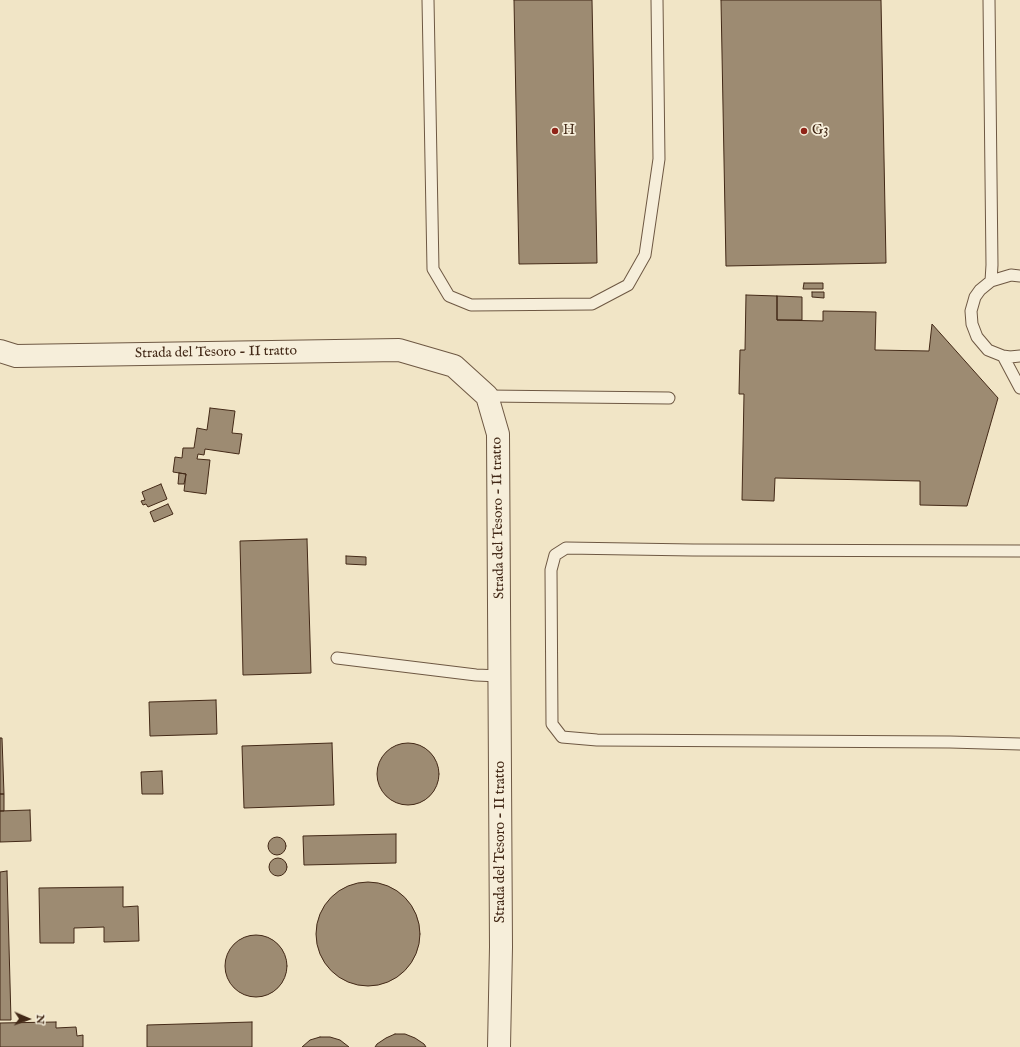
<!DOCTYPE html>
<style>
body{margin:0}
#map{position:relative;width:1020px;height:1047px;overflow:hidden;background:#f1e5c6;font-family:"IM FELL English",serif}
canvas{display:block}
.north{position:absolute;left:8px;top:999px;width:40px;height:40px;-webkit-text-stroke:3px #f6eeda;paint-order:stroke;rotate:92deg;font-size:11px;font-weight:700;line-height:16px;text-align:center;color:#432917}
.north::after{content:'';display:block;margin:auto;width:14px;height:18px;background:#432917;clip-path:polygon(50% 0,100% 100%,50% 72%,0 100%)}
</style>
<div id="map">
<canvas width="1020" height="1047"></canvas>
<div class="north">N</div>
</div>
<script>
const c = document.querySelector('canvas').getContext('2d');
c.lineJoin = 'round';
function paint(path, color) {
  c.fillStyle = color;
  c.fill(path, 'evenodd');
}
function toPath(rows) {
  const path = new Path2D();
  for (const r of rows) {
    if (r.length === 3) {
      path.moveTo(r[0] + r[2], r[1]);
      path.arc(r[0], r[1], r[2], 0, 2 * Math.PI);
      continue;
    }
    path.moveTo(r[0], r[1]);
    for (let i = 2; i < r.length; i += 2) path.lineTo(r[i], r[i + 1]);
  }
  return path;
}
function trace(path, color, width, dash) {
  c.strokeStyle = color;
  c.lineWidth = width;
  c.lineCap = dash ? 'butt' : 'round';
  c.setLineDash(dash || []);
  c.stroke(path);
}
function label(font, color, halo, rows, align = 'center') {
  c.font = font + ' "IM FELL English",serif';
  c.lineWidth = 3.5;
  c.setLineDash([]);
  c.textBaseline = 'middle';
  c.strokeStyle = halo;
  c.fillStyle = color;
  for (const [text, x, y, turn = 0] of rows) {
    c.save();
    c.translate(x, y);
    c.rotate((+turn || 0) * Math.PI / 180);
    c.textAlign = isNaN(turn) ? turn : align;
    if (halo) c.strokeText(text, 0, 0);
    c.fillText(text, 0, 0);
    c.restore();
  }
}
const building = toPath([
 [514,0,592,0,597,263,519,264,514,0],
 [721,0,881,0,886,263,726,266,721,0],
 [804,283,823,283,823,289,803,289,804,283],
 [812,292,824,292,824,298,812,297,812,292],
 [746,295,777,296,777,320,823,321,823,311,876,312,875,350,929,351,932,324,998,398,967,506,920,505,920,481,775,478,774,501,742,500,744,394,739,394,740,350,745,350,746,295],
 [777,296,802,297,802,320,777,320,777,296],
 [210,408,235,411,232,433,242,434,239,454,205,449,204,455,198,454,197,459,210,460,206,494,184,491,186,474,173,472,175,457,182,458,183,448,194,448,197,428,207,430,210,408],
 [179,473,186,474,184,484,178,484,179,473],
 [161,484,167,499,148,507,146,504,143,505,141,501,145,500,142,492,161,484],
 [168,504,173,514,154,522,150,512,168,504],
 [307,539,311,673,243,675,240,541,307,539],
 [346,556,366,557,366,565,346,564,346,556],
 [216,700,217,734,150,736,149,702,216,700],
 [0,738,2,738,4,794,0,794,0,738],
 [332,743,334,805,244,808,242,746,332,743],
 [408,774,31],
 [162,771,163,794,142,794,141,772,162,771],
 [0,794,4,794,4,811,0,811,0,794],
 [30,810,31,841,0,842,0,811,30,810],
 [396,834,396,863,304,865,303,836,396,834],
 [277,846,9],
 [278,867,9],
 [7,871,11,1020,0,1020,0,872,7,871],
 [368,934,52],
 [123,887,123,907,138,906,139,941,104,942,104,927,74,928,74,943,40,943,39,888,123,887],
 [256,966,31],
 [56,1022,56,1028,76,1027,77,1036,83,1035,83,1047,0,1047,0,1023,56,1022],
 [252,1022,252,1047,147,1047,147,1025,252,1022],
 [395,1034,405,1034,415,1038,424,1044,426,1047,375,1047,377,1044,386,1038,395,1034],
 [320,1037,330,1037,340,1040,349,1047,302,1047,310,1040,320,1037]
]);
paint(building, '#9d8b72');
trace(building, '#432917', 1);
const service = toPath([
 [428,0,433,269,449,296,471,305,592,304,628,285,645,255,659,159,657,0],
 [989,0,992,265,991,281],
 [1020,276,1011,275,991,281,980,290,975,297,971,311,972,324,977,337,988,350,1003,356,1010,357,1020,356],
 [1003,356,1020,388],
 [487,396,669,398],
 [1020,551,693,550,566,548,555,555,551,570,552,724,562,737,597,740,950,742,1020,744],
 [337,658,476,675,500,676]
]);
const minor = toPath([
 [0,351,16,356,399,350,454,366,487,396,498,434,501,947,499,1047]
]);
trace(service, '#6e5843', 13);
trace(minor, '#6e5843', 24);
trace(service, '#f6eeda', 11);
trace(minor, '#f6eeda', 22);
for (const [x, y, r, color] of [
 [555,131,4,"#8f2418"],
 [804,131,4,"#8f2418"]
]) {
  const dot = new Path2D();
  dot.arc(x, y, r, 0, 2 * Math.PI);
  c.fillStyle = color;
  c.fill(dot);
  trace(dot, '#f6eeda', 1.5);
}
label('14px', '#432917', '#f6eeda', [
 ["H",563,131],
 ["G3",812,131]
], 'left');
label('14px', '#432917', '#f6eeda', [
 ["Strada del Tesoro - II tratto",216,353,-1],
 ["Strada del Tesoro - II tratto",499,518,-91],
 ["Strada del Tesoro - II tratto",501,842,-90]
]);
</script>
